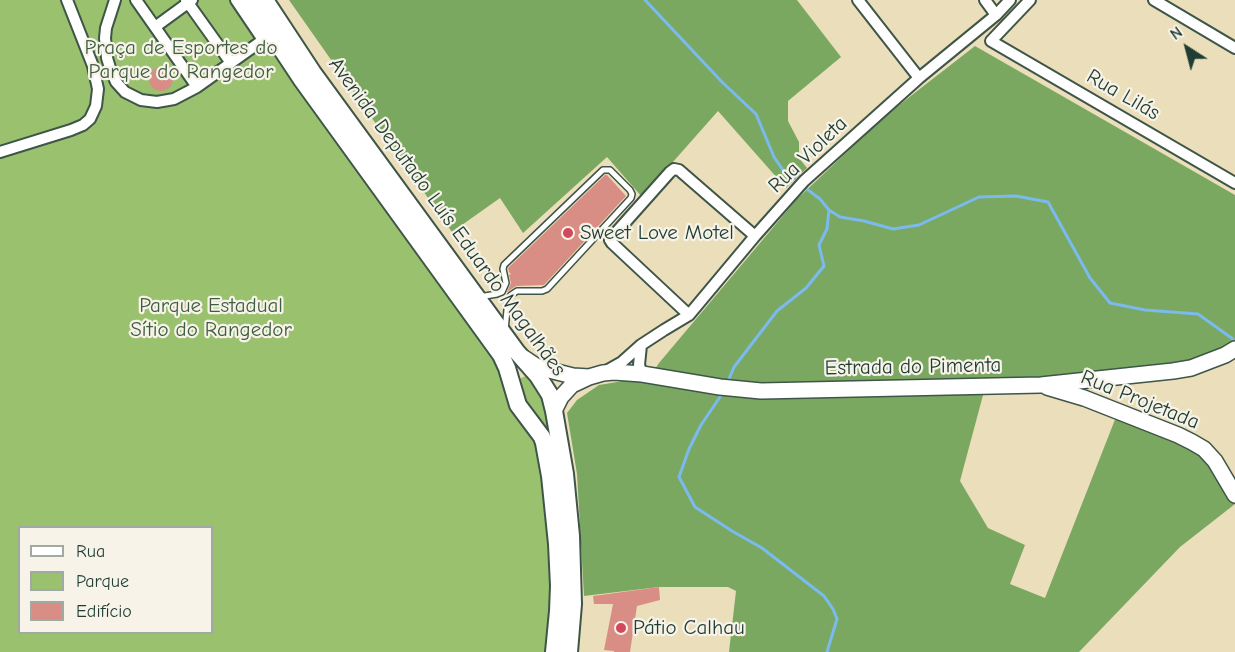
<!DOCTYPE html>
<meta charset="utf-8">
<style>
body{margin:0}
#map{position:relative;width:1235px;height:652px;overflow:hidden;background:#ebdebb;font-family:"Comic Neue",sans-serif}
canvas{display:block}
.legend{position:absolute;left:18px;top:526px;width:195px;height:108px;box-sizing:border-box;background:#f7f3e8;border:2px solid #a1aaa0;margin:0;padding:8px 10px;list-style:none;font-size:18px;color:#1f3d34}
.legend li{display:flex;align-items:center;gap:12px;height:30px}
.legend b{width:30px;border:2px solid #a1aaa0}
.north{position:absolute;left:1157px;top:18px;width:60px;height:60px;-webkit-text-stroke:4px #f7f3e8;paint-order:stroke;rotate:324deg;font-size:16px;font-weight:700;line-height:24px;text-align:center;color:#1f3d34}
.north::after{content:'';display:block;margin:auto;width:21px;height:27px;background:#1f3d34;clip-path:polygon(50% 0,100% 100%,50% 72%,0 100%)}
</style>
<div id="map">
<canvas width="1235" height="652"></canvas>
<ul class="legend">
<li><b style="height:8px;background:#fff"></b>Rua</li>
<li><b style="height:16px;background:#9ac26e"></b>Parque</li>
<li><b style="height:16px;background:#d98e85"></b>Edifício</li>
</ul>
<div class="north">N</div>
</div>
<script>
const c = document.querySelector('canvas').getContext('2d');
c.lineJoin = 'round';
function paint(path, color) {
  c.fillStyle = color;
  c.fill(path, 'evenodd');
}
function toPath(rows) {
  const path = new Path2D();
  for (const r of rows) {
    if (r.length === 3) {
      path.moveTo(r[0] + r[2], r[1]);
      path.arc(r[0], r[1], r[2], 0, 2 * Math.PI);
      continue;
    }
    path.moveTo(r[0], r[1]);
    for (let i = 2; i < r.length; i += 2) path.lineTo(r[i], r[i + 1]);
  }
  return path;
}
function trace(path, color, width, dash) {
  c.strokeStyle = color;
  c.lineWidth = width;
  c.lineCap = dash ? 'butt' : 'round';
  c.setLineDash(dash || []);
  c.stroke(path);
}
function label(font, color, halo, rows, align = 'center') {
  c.font = font + ' "Comic Neue",sans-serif';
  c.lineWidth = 4.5;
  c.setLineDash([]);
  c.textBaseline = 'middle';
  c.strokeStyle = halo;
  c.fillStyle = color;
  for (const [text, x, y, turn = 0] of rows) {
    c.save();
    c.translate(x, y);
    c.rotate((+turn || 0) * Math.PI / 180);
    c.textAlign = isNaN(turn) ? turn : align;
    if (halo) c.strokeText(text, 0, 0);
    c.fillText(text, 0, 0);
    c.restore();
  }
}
paint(toPath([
 [0,0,242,0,498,357,519,417,542,457,552,618,546,652,0,652],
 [20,528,212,528,212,632,20,632],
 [526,376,531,380,539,393,543,403,556,458,524,400,517,383,521,378]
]), '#9ac26e');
paint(toPath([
 [289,0,797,0,841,57,788,101,788,121,799,142,799,158,807,168,786,188,718,111,642,197,607,157,523,233,500,198,452,232],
 [975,46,1235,195,1235,344,1193,365,986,384,960,481,988,528,1025,545,1010,584,1045,598,1116,417,1191,445,1218,474,1235,504,1180,547,1079,652,729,652,736,591,728,587,659,587,584,596,577,474,567,413,577,400,599,385,623,381,647,381,659,363,797,199,885,116]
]), '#7ba861');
trace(toPath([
 [645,0,722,82,756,114,774,157,785,173,794,179],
 [829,210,840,217,864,221,893,229,919,225,979,197,1016,196,1048,202,1090,278,1110,303,1145,310,1198,314,1233,339],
 [729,379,734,367,777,311,806,288,824,266,819,245,827,229,829,210,820,199,808,190],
 [720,397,701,425,689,449,679,477,695,507,732,531,762,548,824,596,833,609,837,619,827,652]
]), '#7abaee', 3);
paint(toPath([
 [161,79,12],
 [605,175,607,175,626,196,544,285,516,286,507,292,511,283,509,275,511,274,509,272,508,268],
 [659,587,660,600,637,606,630,652,614,652,614,651,604,650,613,604,594,604,593,596]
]), '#d98e85');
const lane = toPath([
 [479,297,497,294,502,292,506,283,503,269,504,265,603,170,610,170,630,190,632,194,631,198,547,289,542,291,517,291,511,295,508,300,505,330]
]);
const street = toPath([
 [115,0,106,28,105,38,107,58,111,71,116,82,125,92,141,100,157,102,174,99,197,87],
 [136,0,197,87,263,40,236,0],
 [186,0,231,63],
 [858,0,919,78],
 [985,0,996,15],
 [1030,0,991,41,1235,183],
 [1154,0,1235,48],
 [155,27,192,0],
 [0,152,71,130,83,125,90,119,96,106,98,89,93,66,67,0],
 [689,315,612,243,610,240,613,236,670,172,674,169,679,170,755,236],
 [641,345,639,365,642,374],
 [606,371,622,362,641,345,664,330,689,315,755,236,804,181,919,78,996,15,1010,0]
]);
const secondary = toPath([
 [524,358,536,366,549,370,573,376,589,377],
 [1047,387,1084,398,1178,435,1192,442,1204,449,1215,461,1235,495],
 [554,411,561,397,572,385,589,377,603,373,614,372,642,374,720,387,761,391,1041,385,1173,371,1191,368,1225,355,1235,349]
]);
const primary = toPath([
 [249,0,302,80,501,355,507,368,518,405,542,437,544,443,550,476,557,544,559,586,558,611,554,652],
 [265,0,313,73,516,351,538,376,550,395,554,411,565,474,571,536,573,604,569,652]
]);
trace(lane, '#3e5548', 8);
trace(street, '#3e5548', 14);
trace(secondary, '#3e5548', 18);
trace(primary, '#3e5548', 20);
trace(lane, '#fff', 5);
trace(street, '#fff', 10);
trace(secondary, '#fff', 15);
trace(primary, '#fff', 16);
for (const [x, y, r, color] of [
 [568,233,6,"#d1495b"],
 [621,628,6,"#d1495b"]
]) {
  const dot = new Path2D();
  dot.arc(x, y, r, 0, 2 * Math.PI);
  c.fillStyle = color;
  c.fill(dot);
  trace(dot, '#f7f3e8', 2);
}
label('21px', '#3e5e42', '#f7f3e8', [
 ["Praça de Esportes do",181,48],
 ["Parque do Rangedor",181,72],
 ["Parque Estadual",211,306],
 ["Sítio do Rangedor",211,330]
]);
label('21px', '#1f3d34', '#f7f3e8', [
 ["Rua Lilás",1123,95,30],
 ["Rua Violeta",808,155,-44],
 ["Avenida Deputado Luís Eduardo Magalhães",447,217,54],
 ["Estrada do Pimenta",913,367,-1],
 ["Rua Projetada",1140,400,22]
]);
label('21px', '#1f3d34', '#f7f3e8', [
 ["Sweet Love Motel",580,233],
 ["Pátio Calhau",633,628]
], 'left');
</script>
